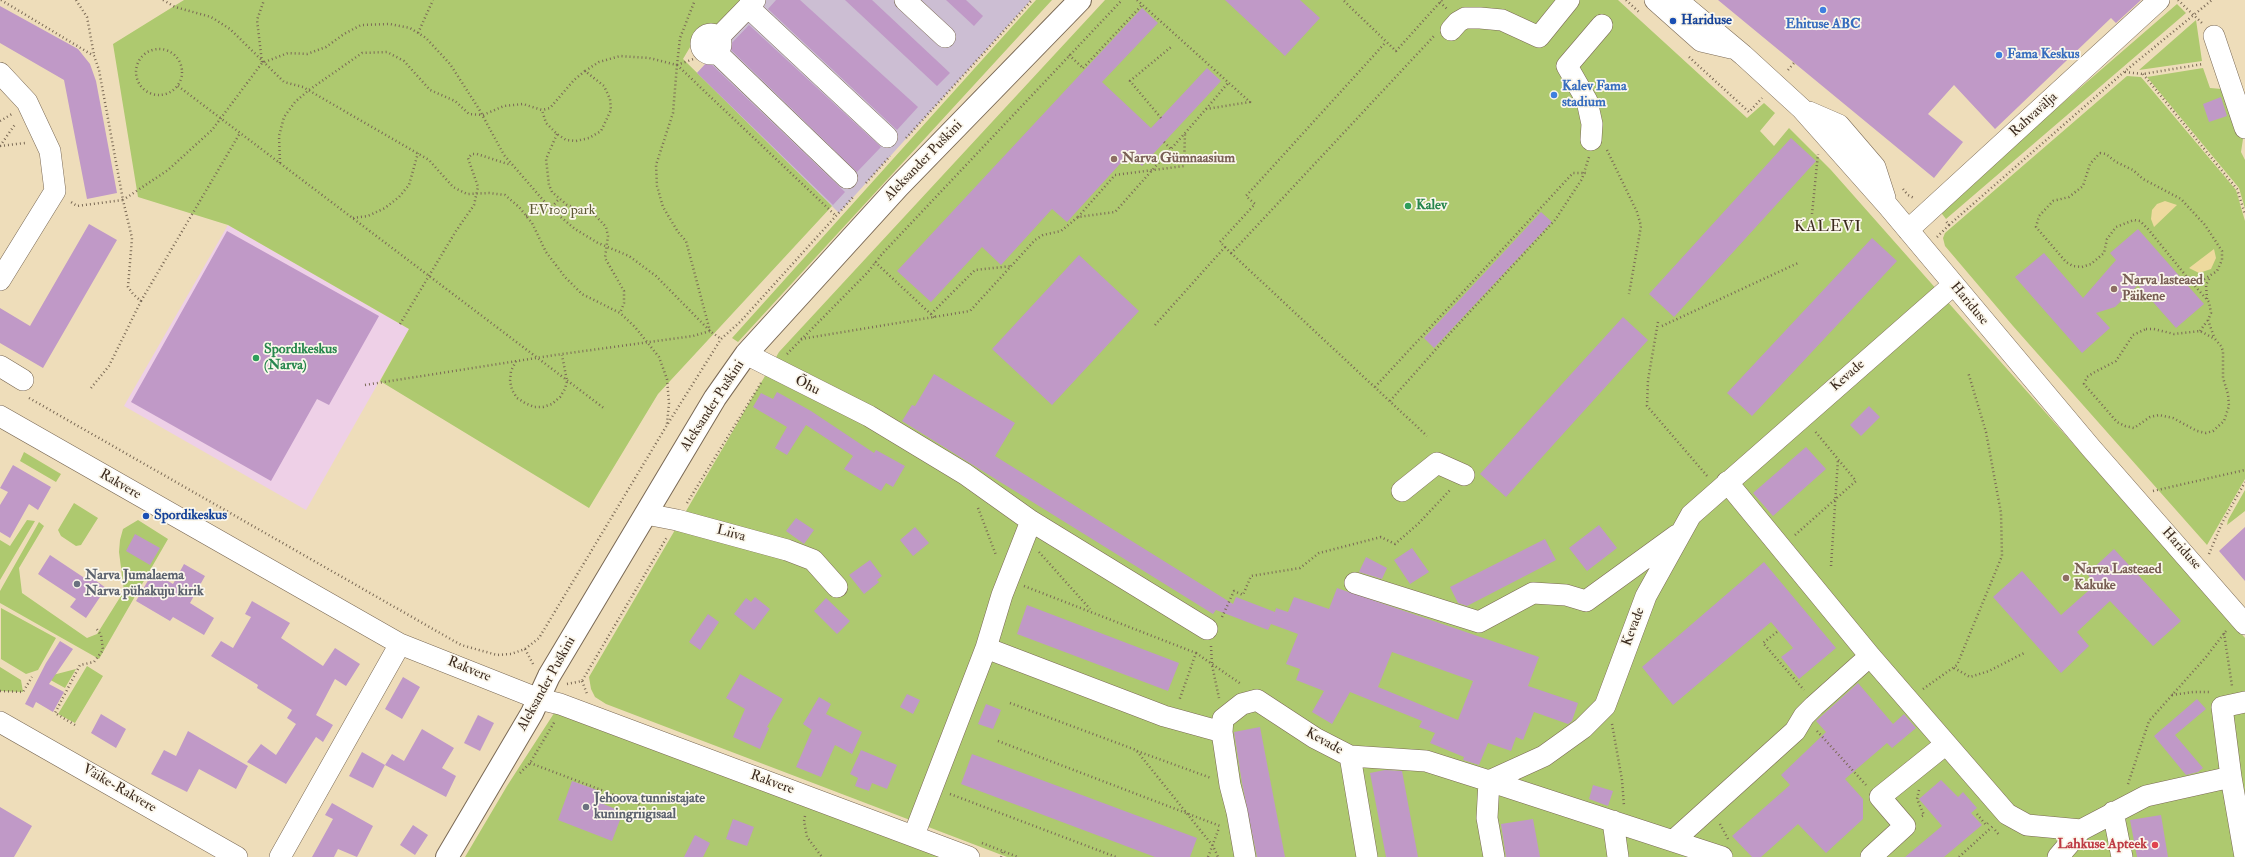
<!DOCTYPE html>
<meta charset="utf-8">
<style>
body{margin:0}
canvas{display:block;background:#eeddba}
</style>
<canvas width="2245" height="857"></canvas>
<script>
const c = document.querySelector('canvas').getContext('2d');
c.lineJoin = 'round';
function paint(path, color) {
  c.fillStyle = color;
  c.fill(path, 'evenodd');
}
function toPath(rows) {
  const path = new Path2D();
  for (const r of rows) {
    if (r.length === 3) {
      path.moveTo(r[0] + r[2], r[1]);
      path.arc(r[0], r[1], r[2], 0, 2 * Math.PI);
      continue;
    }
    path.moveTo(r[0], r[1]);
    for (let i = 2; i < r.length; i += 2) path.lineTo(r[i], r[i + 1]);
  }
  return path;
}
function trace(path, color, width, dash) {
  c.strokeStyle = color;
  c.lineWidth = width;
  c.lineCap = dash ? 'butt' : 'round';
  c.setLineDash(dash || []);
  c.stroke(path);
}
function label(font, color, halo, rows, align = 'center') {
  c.font = font + ' "IM FELL Double Pica",serif';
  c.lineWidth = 3.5;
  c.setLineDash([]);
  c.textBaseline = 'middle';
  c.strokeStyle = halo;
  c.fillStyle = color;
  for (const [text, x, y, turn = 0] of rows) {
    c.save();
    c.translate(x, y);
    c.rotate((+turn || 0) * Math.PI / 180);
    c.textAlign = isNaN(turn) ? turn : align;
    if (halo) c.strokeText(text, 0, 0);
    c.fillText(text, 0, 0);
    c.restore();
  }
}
paint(toPath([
 [228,225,409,329,306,510,124,406]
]), '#eed0e7');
paint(toPath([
 [764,0,1031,0,839,213,697,73]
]), '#ccbed3');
paint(toPath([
 [184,0,745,0,722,24,706,28,699,32,683,59,832,206,658,394,589,508,380,381,409,329,228,225,138,197,113,44],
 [1036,0,1052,0,738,342,732,338],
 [1105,0,1618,0,1747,118,1764,103,1775,113,1760,131,1774,146,1789,128,1831,170,2245,638,2245,857,1007,857,606,704,595,697,591,689,589,677,779,352],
 [2177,4,2186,13,1946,219,1939,210],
 [2196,20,2202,61,2139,70],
 [2203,68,2210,88,2222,89,2230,99,2243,139,2241,152,2245,160,2245,209,2239,188,2147,77],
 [2127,76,2141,77,2236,190,2245,221,2245,479,2207,545,2013,326,1945,246,1943,238,1945,233],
 [24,452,61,474,56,482,20,461],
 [2245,490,2245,511,2227,525,2228,520],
 [74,503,98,518,81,545,76,546,61,536,58,530],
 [27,520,35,521,0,580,0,540,10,546],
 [138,520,168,539,99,659,0,603,0,591,39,522,44,526,19,568,22,593,87,638,97,634,124,591,119,552,120,540,123,529],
 [1,608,56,638,38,670,26,674,1,659],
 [87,666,103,676,75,723,58,714],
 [0,667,21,680,23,692,0,691],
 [76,669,65,688,45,677],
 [560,704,970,857,465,857,507,786]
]), '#aec96f');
paint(toPath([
 [2165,201,2177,205,2154,227,2151,219,2152,210,2157,204],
 [2214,249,2216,258,2211,269,2199,273,2189,268]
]), '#eeda9e');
paint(toPath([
 [776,0,800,0,918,107,897,130,768,9],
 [845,0,872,0,950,73,937,86],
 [946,0,966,0,983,16,974,26],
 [1225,0,1300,0,1320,18,1285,56],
 [1718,0,2141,0,2116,23,2111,18,1995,129,1954,85,1928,114,1963,142,1934,178],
 [0,6,78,49,90,64,96,81,117,193,87,199,64,80,0,43],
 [1142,8,1158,23,1102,82,1151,128,1207,68,1221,81,1142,166,1129,154,1067,222,1052,209,1001,265,982,247,931,302,897,271],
 [749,25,881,147,857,172,728,47],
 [708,61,845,192,833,205,697,73],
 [2221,97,2227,116,2209,122,2203,104],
 [1791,138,1816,161,1674,317,1649,294],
 [1541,212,1552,222,1434,348,1424,338],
 [89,224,117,240,43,368,0,343,0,308,30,326],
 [2138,229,2204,304,2176,328,2138,285,2115,307,2096,313,2110,328,2082,353,2015,277,2044,253,2083,298,2116,260,2110,253],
 [227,231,379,316,329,405,317,399,271,481,131,402],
 [1872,238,1897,261,1752,416,1727,393],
 [1079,255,1139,311,1052,405,992,349],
 [1623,317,1648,340,1506,497,1480,474],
 [934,374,1015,423,995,456,1233,604,1236,597,1275,612,1276,608,1288,612,1294,597,1329,609,1337,588,1539,657,1528,686,1578,703,1572,721,1568,724,1534,712,1523,740,1516,737,1511,751,1488,743,1479,765,1463,760,1464,757,1430,743,1435,733,1419,727,1422,721,1350,692,1332,724,1312,712,1324,691,1296,680,1300,669,1286,664,1298,634,1271,624,1268,630,1216,610,1213,614,902,421,912,405,915,406],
 [1392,652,1473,681,1458,720,1378,687],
 [777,392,811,411,874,453,876,450,905,466,893,487,886,483,881,491,844,469,853,456,806,425,787,455,775,448,787,427,753,407,761,393,773,399],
 [1869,406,1880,417,1861,436,1850,425],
 [1806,447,1826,469,1773,516,1753,493],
 [13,465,51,487,38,510,29,504,10,538,0,532,0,505,8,492,0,488],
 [796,518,814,530,804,544,786,531],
 [1599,525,1617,548,1587,571,1569,548],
 [915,527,929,543,913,556,900,540],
 [2245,527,2245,581,2219,551],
 [135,534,160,548,150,565,126,551],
 [1545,539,1556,560,1467,606,1458,603,1450,587],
 [1412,548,1429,572,1410,584,1394,560],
 [2114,549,2181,621,2153,646,2110,601,2077,632,2089,646,2061,673,1993,597,2022,571,2061,615,2096,584,2087,574],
 [50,555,89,581,91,577,106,588,86,618,70,607,76,599,38,574],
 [1366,557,1387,568,1382,579,1359,572],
 [870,560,882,576,877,580,879,582,864,594,849,575],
 [1764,562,1836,648,1799,679,1781,657,1793,648,1771,622,1673,705,1642,667],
 [184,564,205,576,190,603,214,618,204,635,173,617,170,621,136,601,153,572,173,584],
 [755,597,770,609,754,630,734,614,746,598,751,602],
 [826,598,850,621,837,634,814,611],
 [252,601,290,623,281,638,323,666,335,648,360,664,346,686,335,679,316,715,333,725,323,742,316,737,286,784,247,762,261,744,276,755,296,724,287,718,292,710,257,688,258,685,211,656,221,641,233,648,251,617,245,614],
 [1027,605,1179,663,1168,691,1017,634],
 [708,614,719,622,700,650,689,642],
 [60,641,73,649,49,684,64,692,53,712,36,702,33,708,25,704,46,663],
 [740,674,783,699,767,727,769,728,760,749,733,737,745,709,726,698],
 [403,677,420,687,402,719,385,709],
 [1858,683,1893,724,1904,714,1916,728,1892,748,1887,743,1845,779,1863,799,1863,819,1826,853,1798,824,1761,857,1752,857,1732,836,1790,785,1781,775,1826,732,1816,721],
 [907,694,920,700,913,714,900,707],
 [819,697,831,704,826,714,862,732,852,754,835,745,821,777,796,767,812,730,803,724],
 [2197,699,2206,709,2175,735,2203,768,2198,772,2186,775,2154,736],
 [986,704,1001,710,993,729,978,724],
 [101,714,126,729,116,748,91,733],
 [478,715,494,723,480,751,464,743],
 [1260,727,1285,857,1257,857,1242,783,1234,732],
 [422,729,454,748,442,768,456,776,446,797,385,765,392,754,404,761],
 [188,731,248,766,236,789,199,769,187,792,151,774,164,750,176,756],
 [861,750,897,765,887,789,872,783,869,791,855,786,858,778,850,774],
 [362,752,385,765,373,788,349,776],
 [972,754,1197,838,1190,857,1155,857,961,784],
 [1385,770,1402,771,1418,857,1386,857,1370,773],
 [1941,780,1958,797,1963,792,1977,808,1971,813,1982,825,1944,857,1905,857,1942,826,1919,799],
 [572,781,600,791,596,801,623,812,612,841,558,820],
 [1593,785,1613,791,1608,806,1589,799],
 [332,803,373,826,357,857,338,849,334,857,312,857,333,819,325,815],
 [0,807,32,826,14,857,0,857],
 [2161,815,2168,857,2137,857,2130,820],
 [733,819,754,827,747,846,726,839],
 [1533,819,1540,857,1506,857,1501,824],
 [413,825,428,835,415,855,400,845],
 [695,835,710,843,703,857,684,857]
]), '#c099c7');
const minor = toPath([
 [905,0,945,37],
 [1655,0,1701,41,1731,48],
 [1677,0,1743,55,1802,109,1888,206,2091,448,2245,624],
 [748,7,887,137],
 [1451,30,1458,22,1465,18,1480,18,1502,20,1539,37,1569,0],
 [711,44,10],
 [2214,36,2245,128],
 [718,38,755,0],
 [716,52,847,178],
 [0,73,27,102,50,151,55,191,0,280],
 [1809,112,1839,125,1875,167,1885,198],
 [1591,140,1592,124,1587,101,1567,66,1602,25],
 [1908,230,2159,0],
 [746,354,869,416,965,474,1031,521,1207,629],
 [0,366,23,380],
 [0,416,400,644,539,699,560,704,969,857],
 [1727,482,1870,656,2007,814,2027,825,2081,830],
 [1402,491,1437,463,1464,475],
 [646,514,677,520,787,550,813,560,837,587],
 [1355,583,1479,622,1533,593,1566,595,1586,601,1677,535],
 [986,648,1164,716,1222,732],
 [0,722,237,857],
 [1350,756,1367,857],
 [2113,812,2122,857],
 [1613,821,1618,857],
 [914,835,986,648,1002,595,1031,521],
 [1673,841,1795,731,1804,716,1814,706,1870,656],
 [280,857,400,644],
 [1245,857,1237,812,1230,785,1222,732,1223,719,1242,704,1257,700,1315,738,1350,756,1426,761,1489,781,1544,756,1583,728,1605,706,1646,596,1691,515,1953,285],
 [1494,857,1487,818,1489,781,1722,857],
 [1871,857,1905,826,1880,797,1946,744],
 [2058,857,2081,830,2146,796,2231,777],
 [2245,857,2231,777,2222,707,2245,702]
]);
const major = toPath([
 [447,857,532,713,549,676,715,398,746,354,898,187,1080,0]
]);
trace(minor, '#7a6955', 22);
trace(major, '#7a6955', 24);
trace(toPath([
 [1,0,94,56,99,70,123,200,77,206,71,202],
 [76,0,87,17,94,55],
 [163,0,175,7,211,17,230,29,284,82,303,87,429,160,453,187,467,194,489,193,505,195,519,207,532,223,546,252,565,277,582,294,620,313,635,327,659,357,667,379,669,403,667,424],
 [1137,0,1250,102,1206,109,1171,149],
 [1626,0,1639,12],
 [2178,0,2202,23],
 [1344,1,1396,51,1442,0],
 [1440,2,1447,9],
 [418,33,433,0],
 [159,72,23],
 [1069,55,1083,68],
 [1689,57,1749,112,1762,98],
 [262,62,257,20,264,0],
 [677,65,836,216],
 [677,65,680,38,695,0],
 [677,65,699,57],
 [1083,68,1142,5],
 [1788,70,1794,63],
 [585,71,599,62,620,56,649,58,677,65,673,113,656,165,657,186,663,207,678,232,686,241,710,331],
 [2125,72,2143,74,2203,64],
 [2143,74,2237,189,2245,214],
 [178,86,605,409],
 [1206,109,1228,83],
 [1161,118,1130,81,1171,47],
 [0,121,12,114],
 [557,134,546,159,549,185,552,192,567,205,594,214,606,227,608,236,605,258,624,291,624,303,620,313],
 [906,138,1032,0],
 [0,146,16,123],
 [0,146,25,143],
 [1607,150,1637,212,1641,226,1629,294],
 [2100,153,2106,154,2116,162,2133,170,2143,179,2181,199,2205,225,2222,251,2222,260,2217,271,2203,280,2198,280,2187,277,2148,229,2140,221,2134,220,2116,227,2107,239,2104,253,2091,264,2082,267,2073,266,2066,262,2036,227,2039,216,2053,201,2069,197,2083,186,2090,164,2100,153],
 [280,163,279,136,284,117,295,102,309,90,362,53,387,52,404,61,430,90,455,101,469,114,483,115,504,106,523,104,542,110,546,123,557,134,566,140,576,141,589,138,601,131,611,110,610,99,604,86,585,71,574,80,550,108,542,110],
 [866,183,890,156],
 [1903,189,1908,195,1914,198],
 [1812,214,1818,154],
 [526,216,548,211,559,199],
 [1078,217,1115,175,1184,166,1185,133],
 [353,218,368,216,385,208,399,197,409,185,418,153],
 [1949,225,2124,72,2212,0],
 [1937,237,1949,225,1945,220],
 [1225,247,1231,253,1238,246,1434,36],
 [1231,253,1427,436],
 [875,262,935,318],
 [2187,277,2209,302,2211,313,2208,320,2214,337],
 [2207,299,2206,285,2210,277],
 [141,301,240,133],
 [931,314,975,270,1012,266],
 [1658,322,1648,380,1647,406,1708,477],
 [400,324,456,231,474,205,478,187,468,158,472,154,477,154,511,165],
 [1155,325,1225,247,1220,242,1255,204,1246,196,1386,42],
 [1662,326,1798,263],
 [2146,329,2154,329,2174,334,2200,331,2215,339,2221,346,2223,351,2223,378,2228,394,2229,406,2224,421,2213,431,2206,433,2197,431,2173,418,2159,415,2150,417,2134,428,2125,426,2117,422,2084,384,2087,377,2093,373,2116,361,2133,335,2146,329],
 [2200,331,2207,321],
 [801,339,970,311,1035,240,1043,235,1061,231,1078,217,1115,212,1171,149,1164,142],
 [787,354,868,272,882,254,1122,0],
 [516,361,511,371,510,381,512,390,517,398,525,403,534,407,543,407,552,404,560,397,565,389,567,381,562,355],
 [365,385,555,355,693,336,710,331],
 [1375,387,1573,173,1586,173],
 [91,388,109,366,141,301,133,294,128,287,132,238,123,200,168,170,212,130,262,63,288,53,307,54,326,47,344,34,361,25,390,24,410,28,426,38,450,64,479,109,504,155,550,208,575,229,598,243,629,256,656,276,710,331,721,339],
 [29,398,461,645,497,655,511,654,525,649,539,638,667,425,721,339,740,322,854,196],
 [1390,401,1453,330,1555,220,1582,179,1589,157],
 [2153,491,2245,470],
 [687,503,761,383],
 [978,508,996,555],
 [1795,535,1856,481,1814,430],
 [1039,552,1090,609],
 [2209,554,2222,523,2245,482],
 [1831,566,1838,459],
 [1024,586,1196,653,1179,701],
 [1222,617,1234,591,1243,595,1251,576,1300,568,1319,553,1381,537,1395,544,1418,524,1450,490],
 [1777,632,1763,643,1804,690],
 [2224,633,2232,686],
 [1211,646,1212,665,1219,698],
 [525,649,533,664],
 [1196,653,1241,684],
 [1954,668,1970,677,1989,671,2026,652],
 [582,681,587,694],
 [567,684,582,681,667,537],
 [1923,689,1957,665,2002,556,2001,513,1986,432,1968,372],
 [0,691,23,692,32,677],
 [2172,695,2193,692,2211,692],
 [1010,703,1136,750,1213,846,1218,857],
 [1612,724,1622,780,1624,806],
 [75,725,55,713,80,665,94,662,103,650,101,635,96,628],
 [1817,731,1866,785],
 [998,741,1220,826],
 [1137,751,1211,778],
 [530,763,641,805],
 [520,773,530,763,555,721],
 [2128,784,2149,721,2206,657,2226,631],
 [1919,790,1917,799,1924,815,1920,817],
 [950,794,1116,857],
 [1977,814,1986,825,1989,822],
 [805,816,804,821,807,837,822,857],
 [1720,824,1728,839],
 [1995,830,2000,836],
 [982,843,1018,857],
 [1001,857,1003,851],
 [1208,857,1219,828],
 [1959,857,1993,826]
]), '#7a6955', 2.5, [1, 3]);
trace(minor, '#fff', 21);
trace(major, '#fff', 22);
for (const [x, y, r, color] of [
 [1823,10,4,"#3f7fe0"],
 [1673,21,4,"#1a4fb4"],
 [1999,55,4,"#3f7fe0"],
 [1554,95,4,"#3f7fe0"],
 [1114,159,4,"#8d6e63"],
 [1408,206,4,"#2e9e5b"],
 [2114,289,4,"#8d6e63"],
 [256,358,4,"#2e9e5b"],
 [146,516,4,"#1a4fb4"],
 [2066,578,4,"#8d6e63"],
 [77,584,4,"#6b7280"],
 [586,807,4,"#6b7280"],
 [2155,845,4,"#e0444e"]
]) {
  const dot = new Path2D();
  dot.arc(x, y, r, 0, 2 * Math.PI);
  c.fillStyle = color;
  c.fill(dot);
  trace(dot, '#fbf7ec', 1.5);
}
label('bold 14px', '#164399', '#fbf7ec', [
 ["Hariduse",1681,21],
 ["Spordikeskus",154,516]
], 'left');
label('bold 14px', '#366cbe', '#fbf7ec', [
 ["Ehituse ABC",1823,25,"center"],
 ["Fama Keskus",2007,55],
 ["Kalev Fama",1562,87],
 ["stadium",1562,103]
], 'left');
label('14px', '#3b2a1e', '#fbf7ec', [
 ["Rahvavälja",2034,115,-42],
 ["Aleksander Puškini",924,161,-46],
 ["Hariduse",1969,304,50],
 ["Kevade",1848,376,-41],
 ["Õhu",807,386,27],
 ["Aleksander Puškini",713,406,-57],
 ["Rakvere",120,485,30],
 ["Liiva",731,534,15],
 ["Hariduse",2181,549,48],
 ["Kevade",1634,627,-69],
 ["Rakvere",469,670,22],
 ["Aleksander Puškini",547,684,-61],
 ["Kevade",1324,742,29],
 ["Rakvere",772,783,20],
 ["Väike-Rakvere",119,789,30]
]);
label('bold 14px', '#785e54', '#fbf7ec', [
 ["Narva Gümnaasium",1122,159],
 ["Narva lasteaed",2122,281],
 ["Päikene",2122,297],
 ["Narva Lasteaed",2074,570],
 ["Kakuke",2074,586]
], 'left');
label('bold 14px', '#27864d', '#fbf7ec', [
 ["Kalev",1416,206],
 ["Spordikeskus",264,350],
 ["(Narva)",264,366]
], 'left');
label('14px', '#5e5a36', '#fbf7ec', [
 ["EV100 park",562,211]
]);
label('bold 14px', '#5b616d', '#fbf7ec', [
 ["Narva Jumalaema",85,576],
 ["Narva pühakuju kirik",85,592],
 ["Jehoova tunnistajate",594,799],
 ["kuningriigisaal",594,815]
], 'left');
label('bold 14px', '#be3a42', '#fbf7ec', [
 ["Lahkuse Apteek",2147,845]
], 'right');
c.letterSpacing = '1px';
label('16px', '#3b2a1e', '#fbf7ec', [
 ["KALEVI",1828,228]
]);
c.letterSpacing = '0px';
</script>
